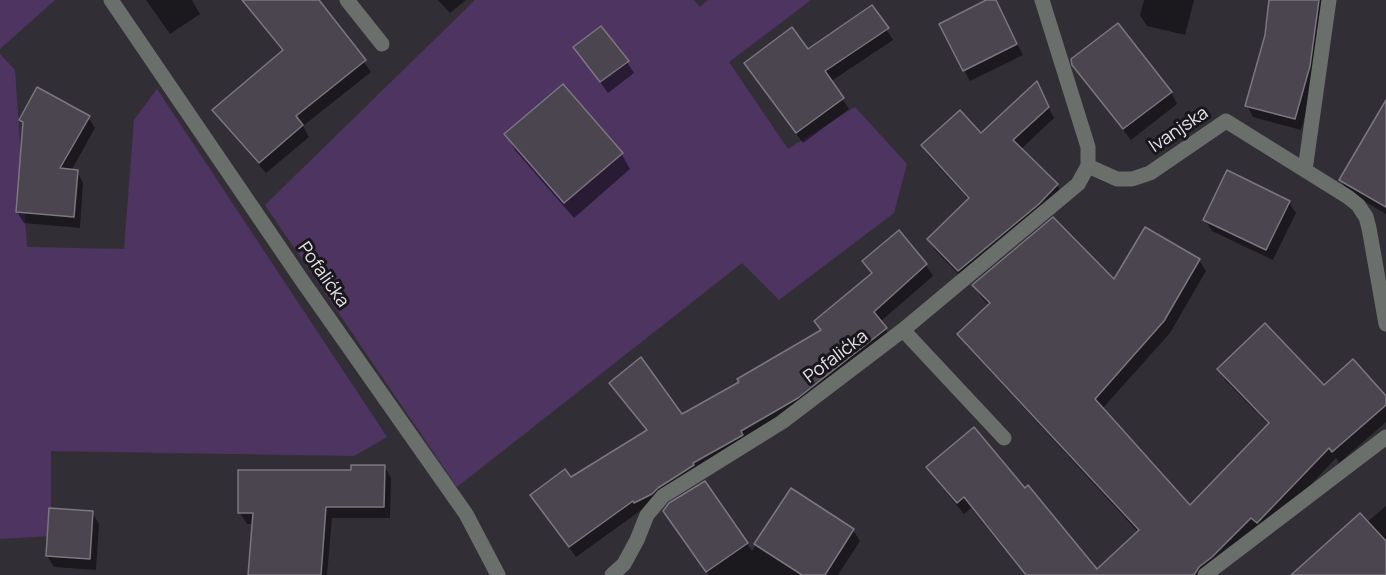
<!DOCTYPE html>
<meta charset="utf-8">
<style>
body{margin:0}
canvas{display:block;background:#322e36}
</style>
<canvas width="1386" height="575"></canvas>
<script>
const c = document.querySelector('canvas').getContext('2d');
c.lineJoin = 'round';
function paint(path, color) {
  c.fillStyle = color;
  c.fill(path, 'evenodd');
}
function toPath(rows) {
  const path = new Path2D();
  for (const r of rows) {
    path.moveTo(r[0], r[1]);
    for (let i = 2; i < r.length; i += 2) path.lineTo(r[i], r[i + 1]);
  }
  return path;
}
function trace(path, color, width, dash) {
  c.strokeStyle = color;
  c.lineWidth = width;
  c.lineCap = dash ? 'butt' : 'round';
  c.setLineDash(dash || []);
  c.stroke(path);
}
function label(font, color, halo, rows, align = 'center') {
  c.font = font + ' Manrope,sans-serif';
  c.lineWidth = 6;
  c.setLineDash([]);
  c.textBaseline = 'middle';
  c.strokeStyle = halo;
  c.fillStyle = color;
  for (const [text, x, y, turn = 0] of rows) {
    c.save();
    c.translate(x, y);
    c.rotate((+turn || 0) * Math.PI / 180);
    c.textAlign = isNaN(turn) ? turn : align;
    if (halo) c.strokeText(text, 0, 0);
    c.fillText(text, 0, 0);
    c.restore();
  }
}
paint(toPath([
 [0,0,55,0,0,49],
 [475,0,694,0,700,7,708,0,811,0,729,62,788,149,855,107,907,164,894,213,779,300,742,263,457,487,265,205],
 [0,54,15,70,27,247,124,249,134,120,157,89,387,437,354,456,51,451,51,536,0,539]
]), '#4d3461');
paint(toPath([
 [146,0,192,0,200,14,170,34],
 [241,0,319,0,371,72,303,126,309,137,266,173,221,121,214,110,283,51],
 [438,0,466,0,450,13],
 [989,0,994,0,1023,55,970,81,964,70],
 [1144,0,1194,0,1185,35,1147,26,1140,15],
 [1270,0,1324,0,1316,78,1301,130,1253,117,1247,105,1267,35],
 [872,7,893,40,830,82,849,109,803,143,746,63,808,51],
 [575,47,627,62,634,73,608,93],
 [1074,64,1171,92,1177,104,1131,140,1081,76],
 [1042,94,1054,118,1021,149,1057,185,1063,196,965,281,935,250,929,240,969,200,929,156,923,145,981,136],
 [88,117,95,128,71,171,77,171,83,183,80,228,24,223,17,212,24,126,20,120],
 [1386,129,1386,214,1347,191,1341,180],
 [506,134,621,153,630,169,574,218,515,150],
 [1289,202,1296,213,1273,260,1212,231,1205,220],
 [899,232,926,265,933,276,881,321,892,340,642,513,640,511,576,557,539,506,570,479,647,431,611,383,681,416,741,382,822,331,872,275,864,262],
 [1199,260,1206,271,1170,333,1102,409,1190,508,1269,425,1225,380,1219,369,1386,398,1386,422,1339,463,1336,458,1265,533,1210,575,1034,575,1022,563,1021,570,971,508,964,514,935,479,928,468,1096,571,1139,533,966,345,959,334,990,306,981,297,974,285,1114,281],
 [384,466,391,478,390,518,332,518,327,575,250,575,254,524,247,524,240,513,352,471],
 [705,483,752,551,791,490,853,530,860,541,838,575,709,575,672,522],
 [1386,506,1386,575,1293,575,1367,522],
 [92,512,99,524,96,570,54,567,47,556]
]), '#0007');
const building = toPath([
 [242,0,319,0,366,60,296,116,303,125,259,163,212,110,283,50,242,0],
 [986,0,996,0,1017,44,963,71,939,24,986,0],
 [1269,0,1319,0,1310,66,1295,119,1245,106,1265,35,1269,0],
 [872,5,889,28,825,71,844,98,796,133,744,63,792,27,808,49,872,5],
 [1118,23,1172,92,1123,129,1072,65,1071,59,1118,23],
 [601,26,629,61,600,82,573,47,601,26],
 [1037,81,1049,107,1013,140,1058,184,1039,204,958,271,927,239,969,198,921,145,960,110,981,133,1037,81],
 [563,84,623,153,564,203,504,134,563,84],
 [37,87,90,116,60,168,78,170,74,217,16,212,23,122,19,120,37,87],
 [1386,100,1386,207,1339,180,1386,100],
 [1227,170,1290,201,1266,250,1203,220,1227,170],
 [1053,217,1114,279,1145,227,1200,259,1164,321,1095,399,1190,505,1269,423,1217,369,1265,323,1324,385,1353,359,1386,396,1386,405,1332,452,1329,448,1258,522,1257,523,1251,518,1212,557,1199,567,1194,575,1026,575,964,497,957,503,926,467,974,427,1025,488,1028,485,1097,569,1139,530,957,334,990,303,972,285,1053,217],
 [899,230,927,264,876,310,874,312,887,328,798,398,741,431,743,435,693,463,694,465,658,488,652,494,634,503,633,501,569,547,530,495,565,469,571,477,647,430,609,383,641,357,682,414,739,382,737,379,821,330,814,321,872,273,862,261,899,230],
 [351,465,385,465,384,507,326,507,321,575,248,575,253,513,238,513,238,470,351,470,351,465],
 [705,481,748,543,706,572,663,511,669,503,705,481],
 [791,488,854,529,825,575,802,575,754,544,791,488],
 [49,508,93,511,90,559,46,556,49,508],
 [1360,513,1386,541,1386,575,1291,575,1360,513]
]);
paint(building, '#4a454e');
trace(building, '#7b7680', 1.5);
trace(toPath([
 [111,0,301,279,466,514,498,575],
 [347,0,382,44],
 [1088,166,1117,179,1132,179,1150,173,1226,121,1348,197,1358,205,1366,217,1369,228,1386,324],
 [1305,170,1329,0],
 [903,330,1004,438],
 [612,575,624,564,637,540,647,515,663,496,782,422,903,330,1078,184,1088,166,1088,147,1042,0],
 [1205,575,1386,437]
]), '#6b6f6b', 15);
label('18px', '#e6e4e9', '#19171b', [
 ["Ivanjska",1179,130,-34],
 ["Pofalićka",323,275,55],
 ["Pofalićka",836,357,-37]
]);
</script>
